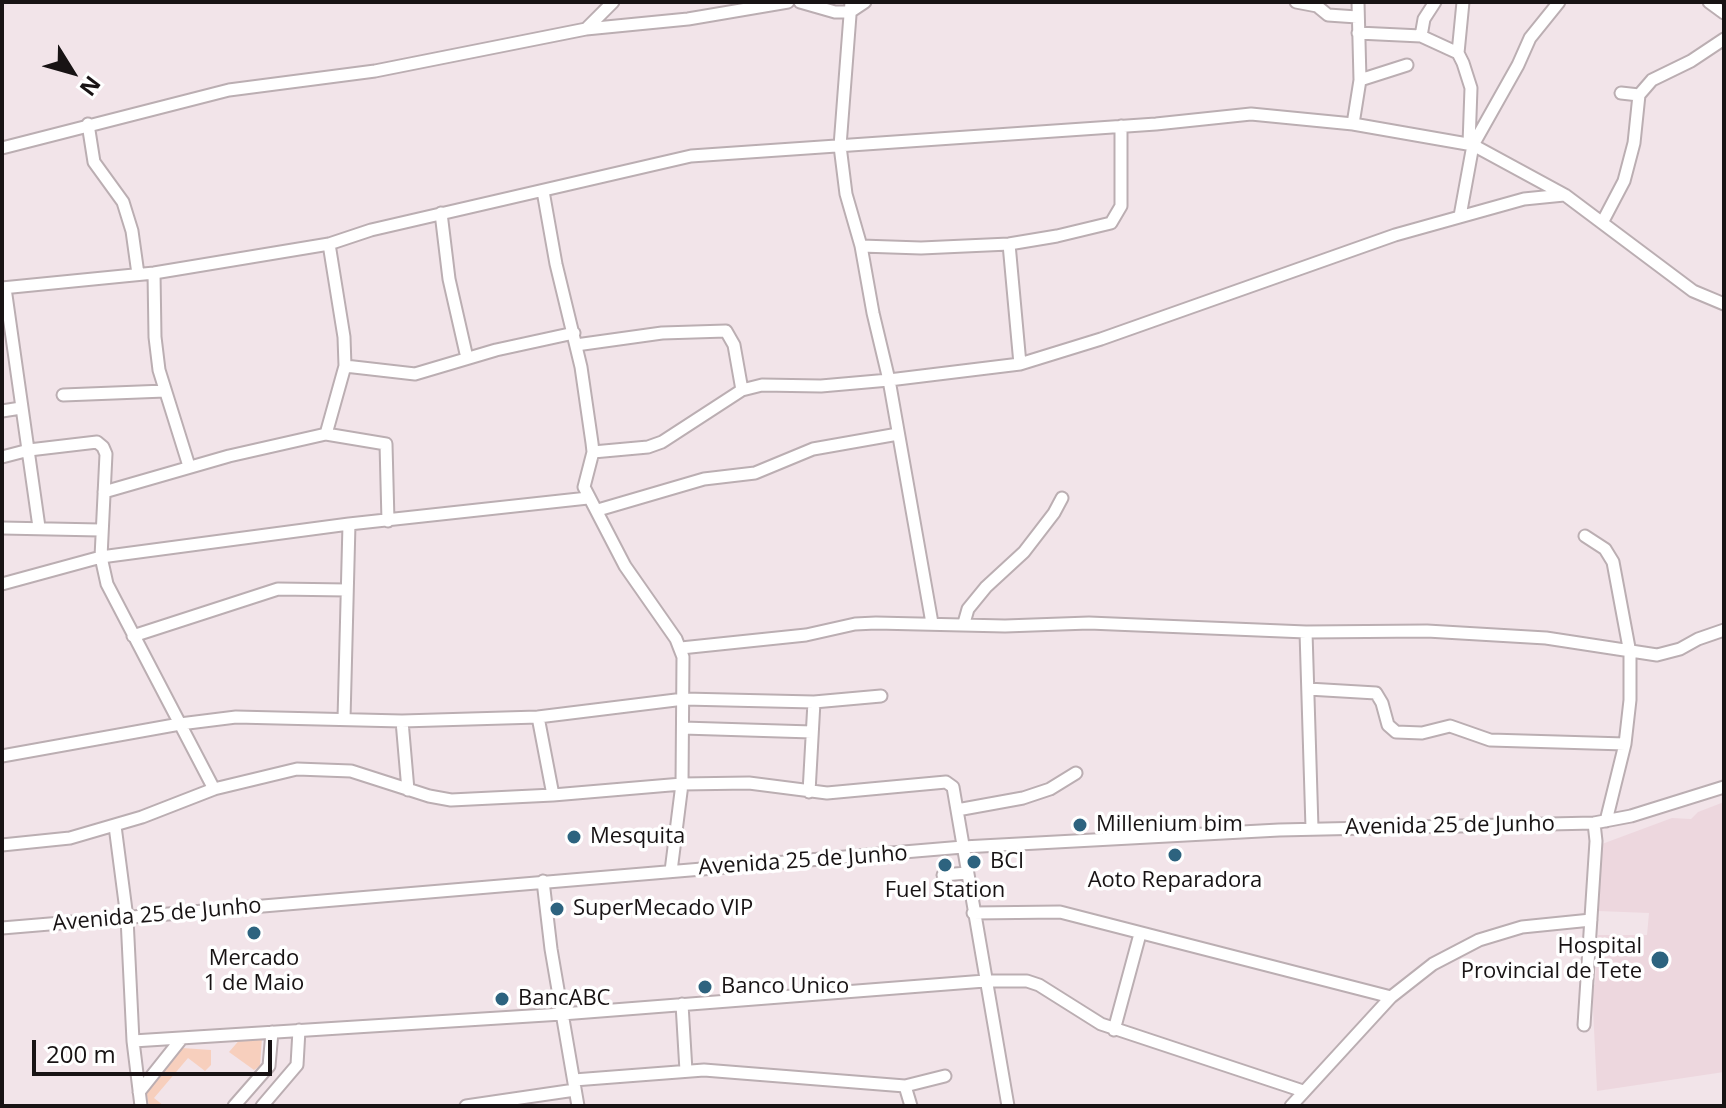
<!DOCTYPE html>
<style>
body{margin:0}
#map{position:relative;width:1726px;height:1108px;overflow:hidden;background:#f2e4e9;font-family:"Open Sans",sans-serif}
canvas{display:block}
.frame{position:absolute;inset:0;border:4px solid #181314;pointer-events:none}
.north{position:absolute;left:32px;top:32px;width:80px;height:80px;-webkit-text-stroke:6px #fff;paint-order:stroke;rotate:127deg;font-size:22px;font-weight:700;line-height:32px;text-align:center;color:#181314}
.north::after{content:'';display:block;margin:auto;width:28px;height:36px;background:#181314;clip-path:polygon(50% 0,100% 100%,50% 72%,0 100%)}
.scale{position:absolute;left:32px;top:1040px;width:240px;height:36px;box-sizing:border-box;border:4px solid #181314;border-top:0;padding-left:10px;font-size:24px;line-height:28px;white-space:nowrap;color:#181314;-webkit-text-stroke:6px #fff;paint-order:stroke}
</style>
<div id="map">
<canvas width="1726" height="1108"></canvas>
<div class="frame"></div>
<div class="north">N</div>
<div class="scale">200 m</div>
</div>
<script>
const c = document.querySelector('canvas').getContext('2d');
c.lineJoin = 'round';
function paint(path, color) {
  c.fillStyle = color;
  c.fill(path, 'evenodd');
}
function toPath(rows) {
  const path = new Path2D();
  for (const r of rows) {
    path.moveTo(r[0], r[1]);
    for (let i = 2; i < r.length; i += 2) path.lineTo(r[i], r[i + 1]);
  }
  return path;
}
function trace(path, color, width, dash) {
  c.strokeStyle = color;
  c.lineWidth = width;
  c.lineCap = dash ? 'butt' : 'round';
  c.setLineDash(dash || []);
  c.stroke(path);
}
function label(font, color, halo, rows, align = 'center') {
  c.font = font + ' "Open Sans",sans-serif';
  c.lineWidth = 7;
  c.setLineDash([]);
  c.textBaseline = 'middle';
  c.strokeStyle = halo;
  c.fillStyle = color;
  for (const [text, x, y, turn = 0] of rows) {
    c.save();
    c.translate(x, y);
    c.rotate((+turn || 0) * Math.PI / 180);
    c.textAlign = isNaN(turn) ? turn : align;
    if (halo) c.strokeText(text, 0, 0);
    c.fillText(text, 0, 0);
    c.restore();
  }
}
paint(toPath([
 [1724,802,1724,1072,1597,1091,1592,987,1595,984,1598,935,1647,935,1649,913,1598,911,1602,844,1672,818,1691,819,1698,812]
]), '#edd7de');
paint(toPath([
 [242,1037,262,1037,260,1066,254,1070,229,1052],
 [182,1048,211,1050,211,1065,205,1071,188,1058,154,1098,164,1106,149,1106,146,1090]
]), '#f7cfbd');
const minor = toPath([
 [800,2,835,12,850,12,865,2],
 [851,2,840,146,846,194,861,246,873,313,889,380,932,623],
 [1296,2,1317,6,1328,15,1357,17],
 [1709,2,1724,13],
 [586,29,613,2],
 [1358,33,1421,36,1458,53,1463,63,1471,88,1469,144],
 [1421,36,1424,19,1435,2],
 [1458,53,1463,2],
 [1360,80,1407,65],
 [1621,93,1639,95],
 [88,124,94,162,123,202,132,231,138,274],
 [1353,124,1360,80,1358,2],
 [2,148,229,90,375,71,586,29,688,19,788,2],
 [543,191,556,264,581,367,592,443,593,452,584,487,625,566,676,639,683,657,682,784,671,871],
 [441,213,449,279,467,358],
 [1460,216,1473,145,1518,65,1530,38,1559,2],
 [1603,221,1624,181,1634,143,1639,95,1652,80,1691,61,1724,39],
 [1009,244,1020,364],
 [861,246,921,248,1009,244,1057,236,1111,223,1121,206,1121,126],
 [154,273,155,337,159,370,189,466],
 [2,288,154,273,329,244,371,230,691,156,1156,124,1251,114,1353,124,1473,145,1565,195,1693,291,1724,304],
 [5,288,39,527],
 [576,345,662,333,726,331,734,345,742,390],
 [345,366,415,374,496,350,574,333],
 [63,395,165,391],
 [2,411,21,408],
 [326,434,345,366,344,337,329,244],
 [593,452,648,447,662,442,742,390,762,385,821,386,889,380,1020,364,1101,339,1395,235,1524,199,1564,195],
 [2,457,29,450,97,442,103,447,106,454,101,557,107,584,214,789],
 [104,492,229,456,326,434,386,444,388,521],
 [598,510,704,479,755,473,813,449,898,434],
 [2,528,100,530],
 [1585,536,1605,549,1613,562,1630,653,1630,700,1625,744,1606,821],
 [2,584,101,557,349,524,588,498],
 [964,623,968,609,986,587,1024,552,1054,513,1062,498],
 [1306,632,1312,828],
 [133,636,278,589,347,590],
 [681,648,806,635,855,624,876,623,1005,626,1089,623,1306,632,1427,631,1546,638,1657,655,1680,649,1698,639,1724,630],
 [1308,689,1376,693,1382,703,1388,725,1396,732,1422,733,1450,726,1490,740,1625,744],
 [538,717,553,795],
 [344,719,349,524],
 [402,721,408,790],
 [683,728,812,732],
 [2,756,180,724,236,717,402,721,538,717,684,699,814,702,881,696],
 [809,792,814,702],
 [957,810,1023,798,1050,789,1076,773],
 [115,826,127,918,133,1041,141,1106],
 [2,845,70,838,142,817,214,789,297,769,351,771,429,796,451,800,553,795,682,784,749,783,827,793,946,782,953,787,1008,1106],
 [943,875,967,873],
 [543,881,551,949,578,1106],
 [973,913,1060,912,1391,997],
 [2,928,963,847,1279,830,1594,823,1631,816,1724,787],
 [682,1004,686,1071],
 [1584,1025,1596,841,1594,823],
 [1114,1030,1140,934],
 [133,1041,562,1014,985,981,1027,981,1039,985,1101,1024,1303,1091],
 [574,1080,704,1070,905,1086,945,1076],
 [905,1086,911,1106],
 [139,1092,182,1038],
 [234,1106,269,1066,272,1032],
 [262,1106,297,1065,299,1030],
 [466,1106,575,1090],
 [1291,1106,1391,997,1433,964,1479,940,1522,927,1591,920]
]);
trace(minor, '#bbaeb2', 15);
trace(minor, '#fff', 11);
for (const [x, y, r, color] of [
 [1080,825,8,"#2d637f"],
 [574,837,8,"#2d637f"],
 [1175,855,8,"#2d637f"],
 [974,862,8,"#2d637f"],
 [945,865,8,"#2d637f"],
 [557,909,8,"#2d637f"],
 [254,933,8,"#2d637f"],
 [1660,960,10,"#2d637f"],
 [705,987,8,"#2d637f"],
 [502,999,8,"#2d637f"]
]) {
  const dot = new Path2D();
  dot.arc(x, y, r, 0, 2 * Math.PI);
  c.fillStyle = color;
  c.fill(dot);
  trace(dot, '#fff', 3);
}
label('22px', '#181314', '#fff', [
 ["Millenium bim",1096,825],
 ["Mesquita",590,837],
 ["BCI",990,862],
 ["Aoto Reparadora",1175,881,"center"],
 ["Fuel Station",945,891,"center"],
 ["SuperMecado VIP",573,909],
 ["Hospital",1642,947,"right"],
 ["Provincial de Tete",1642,972,"right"],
 ["Mercado",254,959,"center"],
 ["1 de Maio",254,984,"center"],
 ["Banco Unico",721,987],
 ["BancABC",518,999]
], 'left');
label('22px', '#181314', '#fff', [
 ["Avenida 25 de Junho",1450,826,-1],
 ["Avenida 25 de Junho",803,861,-4],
 ["Avenida 25 de Junho",157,915,-5]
]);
</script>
